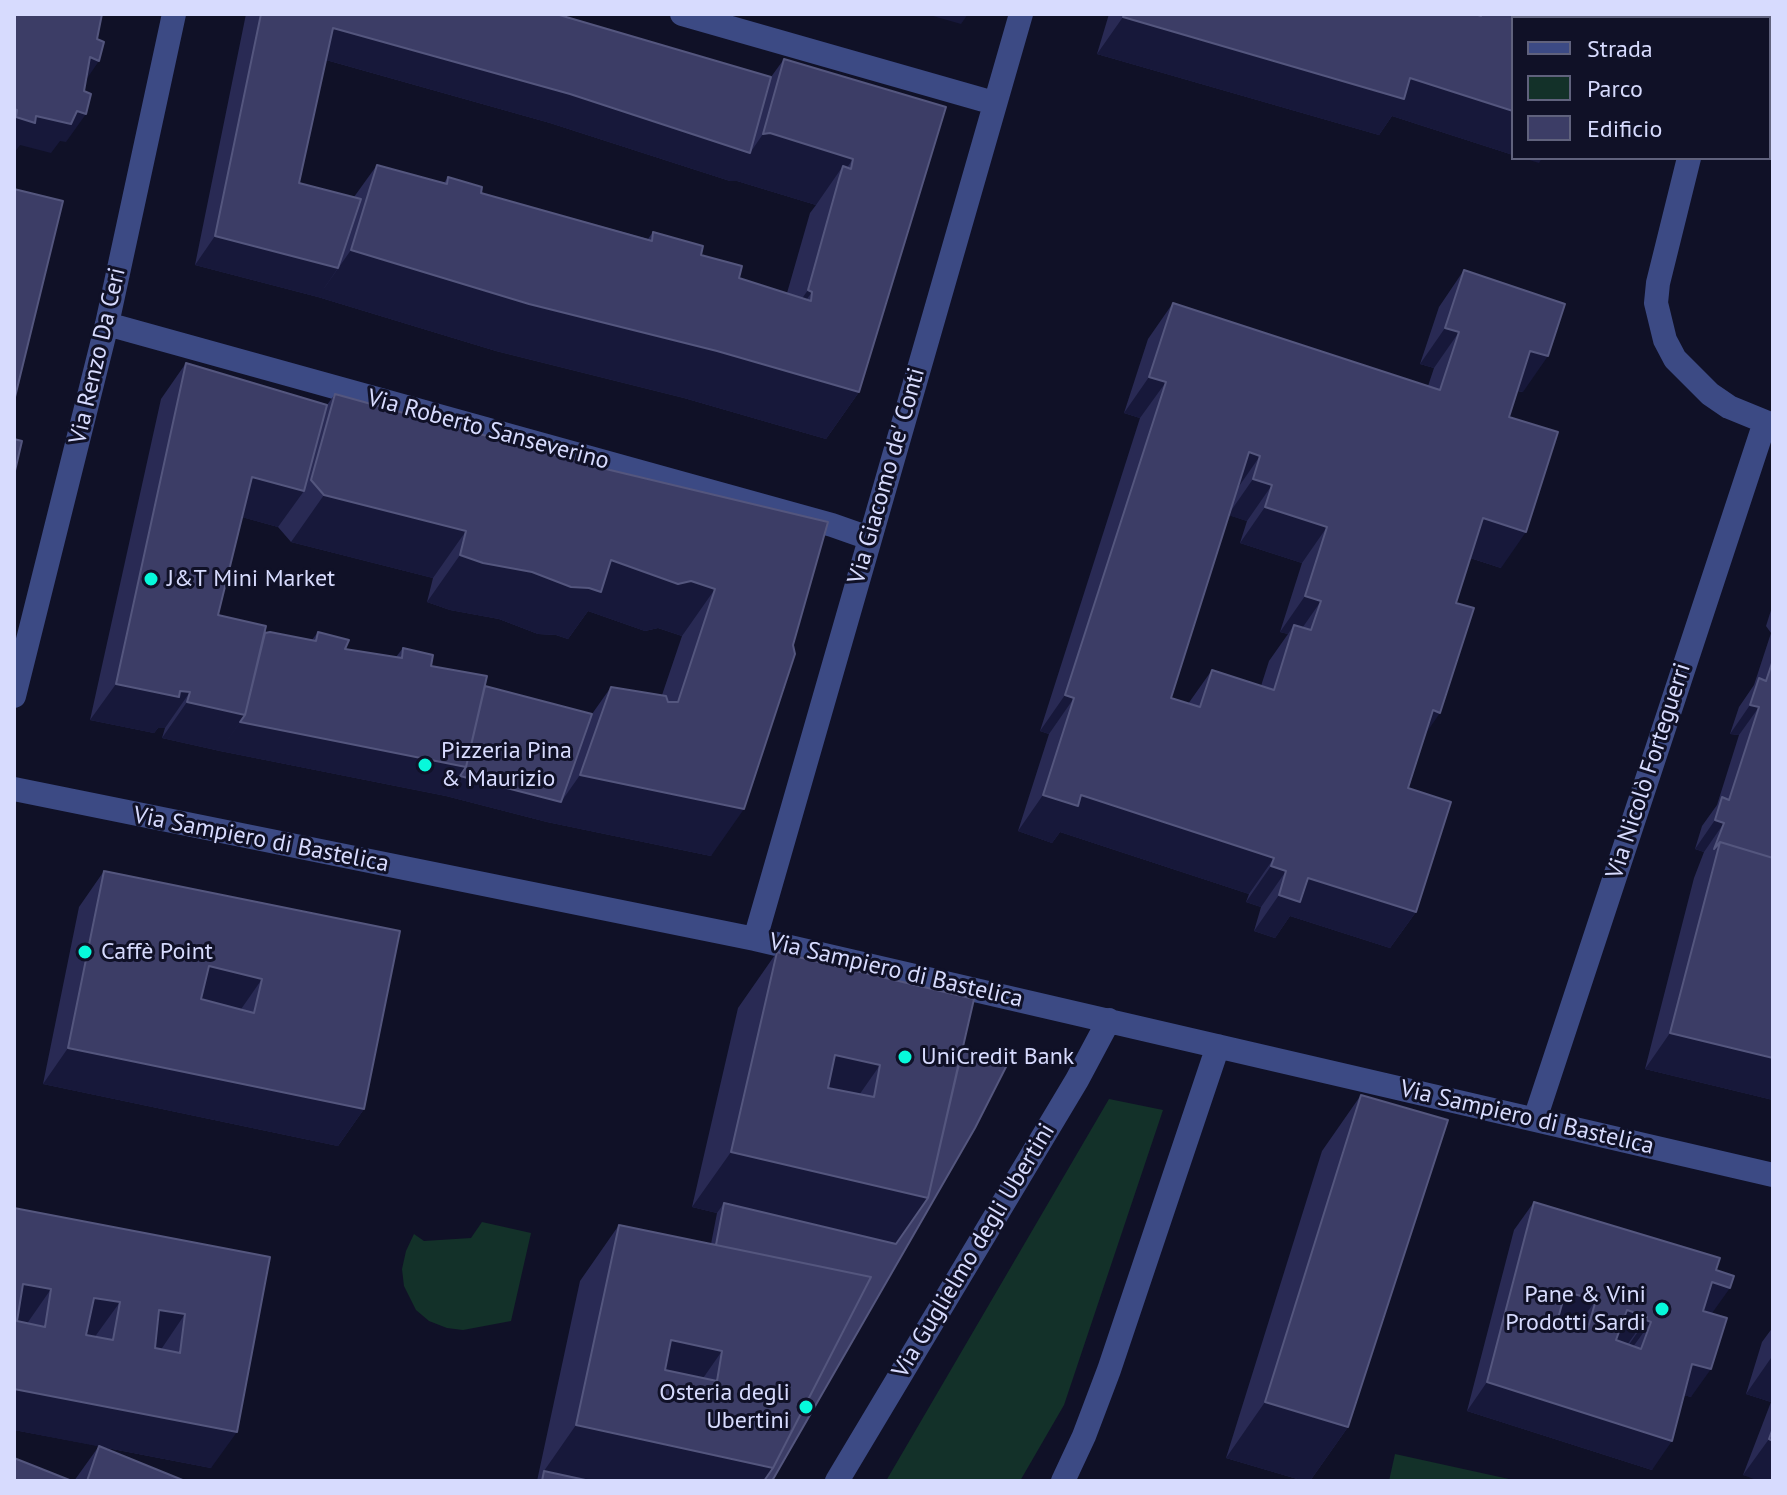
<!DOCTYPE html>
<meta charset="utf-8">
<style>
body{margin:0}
#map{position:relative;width:1787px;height:1495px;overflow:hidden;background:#101127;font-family:"PT Sans",sans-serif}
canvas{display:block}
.frame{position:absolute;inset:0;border:16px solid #d7dbfe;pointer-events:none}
.legend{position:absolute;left:1511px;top:16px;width:260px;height:144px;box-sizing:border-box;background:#101127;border:2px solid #60627d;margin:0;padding:10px 14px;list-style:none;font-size:24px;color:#d7dbfe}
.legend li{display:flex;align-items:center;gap:16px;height:40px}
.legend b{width:40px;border:2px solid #60627d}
</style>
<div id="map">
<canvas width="1787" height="1495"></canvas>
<div class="frame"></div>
<ul class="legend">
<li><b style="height:10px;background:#3c4a84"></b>Strada</li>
<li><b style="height:22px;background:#133129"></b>Parco</li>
<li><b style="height:22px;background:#3c3d66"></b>Edificio</li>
</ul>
</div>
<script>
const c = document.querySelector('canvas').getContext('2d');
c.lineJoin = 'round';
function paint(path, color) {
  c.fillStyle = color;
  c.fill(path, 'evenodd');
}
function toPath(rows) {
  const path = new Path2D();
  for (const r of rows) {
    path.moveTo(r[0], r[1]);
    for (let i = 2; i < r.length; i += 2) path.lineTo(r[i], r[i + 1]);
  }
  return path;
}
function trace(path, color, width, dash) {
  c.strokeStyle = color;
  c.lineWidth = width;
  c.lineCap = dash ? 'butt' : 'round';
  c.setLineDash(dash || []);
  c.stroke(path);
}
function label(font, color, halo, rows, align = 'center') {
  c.font = font + ' "PT Sans",sans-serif';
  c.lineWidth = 6;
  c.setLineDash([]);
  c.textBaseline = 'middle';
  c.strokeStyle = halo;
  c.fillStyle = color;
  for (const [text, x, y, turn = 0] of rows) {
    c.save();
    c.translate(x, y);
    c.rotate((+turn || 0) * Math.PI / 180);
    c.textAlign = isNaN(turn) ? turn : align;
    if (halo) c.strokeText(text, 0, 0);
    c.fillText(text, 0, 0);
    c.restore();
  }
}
paint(toPath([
 [1109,1099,1163,1110,1064,1405,1020,1481,886,1481],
 [482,1222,531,1233,511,1321,463,1330,447,1328,429,1321,416,1310,404,1286,402,1269,406,1251,414,1234,424,1241,471,1238],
 [1395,1454,1518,1481,1389,1481]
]), '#133129');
trace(toPath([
 [682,14,994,103],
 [1736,18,1737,14],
 [1689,158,1658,283,1656,303,1665,340,1675,359,1710,394,1729,407,1773,425],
 [107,324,832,525,869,538],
 [14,696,107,324,174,14],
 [14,789,755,939,1773,1175],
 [755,939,1021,14],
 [1535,1119,1765,422],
 [837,1481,1077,1080,1109,1020],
 [1063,1481,1084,1436,1109,1370,1218,1046]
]), '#3c4a84', 24);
paint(toPath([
 [246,14,556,14,771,77,784,59,946,107,859,392,826,439,684,398,496,351,318,297,195,265],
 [326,60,550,123,730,181,737,181,816,205,810,213,787,293,739,278,701,255,653,232,648,239,481,193,448,177,444,183,377,165,354,197,299,183],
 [1109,14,1478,15,1628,14,1513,18,1513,155,1392,116,1379,135,1097,54],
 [1464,270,1523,392,1517,391,1509,417,1501,568,1470,558,1456,603,1426,733,1408,788,1416,912,1390,948,1290,916,1275,938,1254,931,1261,907,1246,902,1249,894,1060,832,1052,843,1018,831,1049,734,1040,731,1140,418,1124,413,1148,339,1173,303,1428,386,1434,368,1420,364,1439,307],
 [1229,515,1247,521,1240,543,1302,563,1280,632,1288,634,1269,661,1261,686,1212,670,1188,704,1171,698],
 [186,363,327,405,335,394,610,470,828,522,711,856,547,822,446,796,220,751,162,738,165,728,158,728,154,733,90,720,161,399],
 [242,517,278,527,291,542,433,578,427,602,450,610,499,619,538,634,556,635,568,639,588,611,645,631,658,628,682,636,662,695,611,687,592,714,485,686,431,666,403,648,396,657,345,649,318,632,312,640,265,633,218,615],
 [1773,604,1773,1100,1645,1069,1694,878,1704,852,1695,849,1702,826,1717,805,1739,735,1730,734,1739,707,1754,685,1771,633,1766,626],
 [104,871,400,931,364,1109,338,1146,43,1084,79,907],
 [777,952,974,999,772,1481,537,1481,580,1281,619,1225,711,1244,717,1213,692,1207,738,1008],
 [1361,1095,1348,1427,1310,1481,1304,1481,1226,1458,1322,1151],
 [1534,1202,1716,1270,1712,1314,1691,1397,1684,1395,1652,1470,1467,1411,1514,1230],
 [14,1208,270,1257,211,1468,102,1447,185,1481,74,1481,99,1446,14,1430],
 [1773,1327,1773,1481,1743,1475,1771,1402,1746,1394,1762,1342]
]), '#292a54');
paint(toPath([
 [926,14,968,14,961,24],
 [1123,17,1410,78,1513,111,1513,155,1392,116,1379,135,1097,54],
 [333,28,570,94,750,153,763,134,770,133,853,159,839,179,843,166,816,205,737,181,730,181,550,123,312,56],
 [90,57,99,61,79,90],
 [77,111,86,114,66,142,60,141,51,153,20,145,15,152,14,152,14,120,16,117],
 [1523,158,1542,158,1539,163],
 [215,236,338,268,318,297,195,265],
 [351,250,717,351,859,392,826,439,684,398,496,351,318,297],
 [808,290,812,292,779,339,775,337],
 [1445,328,1459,332,1434,368,1420,364],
 [1530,351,1548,356,1523,392,1505,387],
 [1149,377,1166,382,1140,418,1124,413],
 [1249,452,1260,456,1235,492],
 [252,477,304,491,278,527,227,513],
 [1253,479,1272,485,1247,521,1228,515],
 [324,495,466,531,433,578,291,542],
 [1265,507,1327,527,1302,563,1240,543],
 [1483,518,1526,532,1501,568,1458,554],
 [460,555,611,560,691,581,715,589,682,636,658,628,645,631,588,611,568,639,556,635,538,634,499,619,450,610,427,602],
 [1305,596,1321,601,1296,637,1294,625,1288,634,1280,632],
 [116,684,190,692,165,728,158,728,154,733,90,720],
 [1065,695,1074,698,1049,734,1040,731],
 [187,702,245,715,220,751,162,738],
 [1750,705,1759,707,1739,735,1730,734],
 [1433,710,1440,713,1415,749],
 [240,722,466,767,561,802,580,775,744,809,711,856,547,822,446,796,220,751],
 [1043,795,1081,795,1274,858,1249,894,1060,832,1052,843,1018,831],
 [1715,820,1724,823,1704,852,1695,849],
 [1271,866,1286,871,1261,907,1246,902],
 [1308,878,1416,912,1390,948,1290,916,1275,938,1254,931,1279,895],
 [209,966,262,979,237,1015,184,1002],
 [1670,1033,1773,1058,1773,1100,1645,1069],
 [68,1048,364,1109,338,1146,43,1084],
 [835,1055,880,1065,841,1121,796,1111],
 [731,1152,928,1198,889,1254,724,1203,717,1213,692,1207],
 [1712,1282,1730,1288,1710,1316,1692,1310],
 [23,1284,51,1289,26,1325,14,1323],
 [1570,1293,1596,1300,1576,1328,1553,1322,1564,1297],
 [94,1298,120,1302,94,1338,69,1334],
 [159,1310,185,1314,160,1351,134,1346],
 [1627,1310,1647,1317,1627,1345,1607,1339],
 [1646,1320,1651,1322,1630,1351,1626,1349],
 [671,1340,722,1351,683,1407,632,1396],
 [1771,1358,1773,1358,1773,1399,1771,1402,1746,1394],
 [1692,1364,1711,1369,1691,1397,1672,1392],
 [1487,1382,1672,1441,1652,1470,1467,1411],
 [14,1389,237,1432,211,1468,14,1430],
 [1265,1402,1348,1427,1310,1481,1304,1481,1226,1458],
 [576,1425,773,1468,764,1481,542,1481,544,1471],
 [1769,1439,1773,1441,1773,1481,1759,1481,1743,1475]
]), '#17183a');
const building = toPath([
 [14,14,102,14,97,39,104,42,99,61,90,57,84,91,91,94,86,114,77,111,71,124,36,116,35,123,16,117,17,110,14,109,14,14],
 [261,14,556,14,771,77,750,153,570,94,333,28,299,183,361,199,338,268,215,236,261,14],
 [1124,14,1475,14,1481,16,1482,14,1628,14,1625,18,1513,18,1513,111,1410,78,1404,99,1123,17,1124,14],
 [784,59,946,107,859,392,717,351,529,304,351,250,377,165,447,184,448,177,482,187,481,193,652,241,653,232,703,246,701,255,742,266,739,278,811,301,812,292,808,290,839,179,843,166,851,169,853,159,770,133,763,134,784,59],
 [14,189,63,201,15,397,14,397,14,189],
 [1464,270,1565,304,1548,356,1530,351,1509,417,1558,432,1526,532,1483,518,1456,603,1474,608,1440,713,1433,710,1408,788,1451,802,1416,912,1308,878,1300,902,1279,895,1286,871,1271,866,1274,858,1081,795,1078,806,1043,795,1074,698,1065,695,1166,382,1149,377,1173,303,1440,390,1459,332,1445,328,1464,270],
 [1249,452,1260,456,1253,479,1272,485,1265,507,1327,527,1305,596,1321,601,1311,630,1294,625,1274,690,1212,670,1200,707,1171,698,1249,452],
 [186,363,327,405,304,491,252,477,218,615,266,626,245,715,187,702,190,692,180,691,179,697,116,684,186,363],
 [335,394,610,470,828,522,793,645,795,654,744,809,580,775,611,687,666,696,668,702,678,702,715,589,691,581,678,584,611,560,601,592,589,588,571,587,532,572,483,563,460,555,466,531,324,495,311,480,335,394],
 [14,439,22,441,14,475,14,439],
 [270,632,316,641,318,632,349,640,345,649,402,658,403,648,433,655,431,666,487,676,466,767,240,722,245,715,265,633,270,632],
 [1773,660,1773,858,1720,842,1714,849,1724,823,1715,820,1722,797,1729,800,1759,707,1750,705,1759,678,1766,681,1773,660],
 [485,686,592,714,561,802,460,776,466,767,485,686],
 [1720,842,1773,858,1773,1058,1670,1033,1720,842],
 [104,871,400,931,364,1109,68,1048,104,871],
 [209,966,262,979,254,1013,201,999,209,966],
 [777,952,974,999,928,1198,731,1152,777,952],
 [835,1055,880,1065,874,1097,828,1088,835,1055],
 [962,1049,1009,1061,975,1128,772,1481,764,1481,773,1468,871,1277,716,1245,724,1203,896,1244,928,1198,962,1049],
 [1361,1095,1448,1120,1348,1427,1265,1402,1361,1095],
 [1534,1202,1720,1258,1716,1270,1734,1276,1730,1288,1712,1282,1703,1311,1727,1318,1711,1369,1692,1364,1672,1441,1487,1382,1534,1202],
 [1570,1293,1596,1300,1587,1331,1557,1322,1564,1297,1569,1298,1570,1293],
 [1627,1310,1647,1317,1646,1320,1651,1322,1641,1349,1616,1340,1627,1310],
 [14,1208,270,1257,237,1432,14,1389,14,1208],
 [23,1284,51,1289,45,1327,17,1321,23,1284],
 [94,1298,120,1302,113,1340,86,1335,94,1298],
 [159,1310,185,1314,180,1353,155,1348,159,1310],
 [619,1225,871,1277,773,1468,576,1425,619,1225],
 [671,1340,722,1351,717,1381,665,1370,671,1340],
 [1773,1428,1773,1441,1769,1439,1773,1428],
 [99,1446,185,1481,87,1481,99,1446],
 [14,1458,72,1481,14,1481,14,1458],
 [544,1471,590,1481,542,1481,544,1471]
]);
paint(building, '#3c3d66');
trace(building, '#54567e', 2);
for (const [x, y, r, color] of [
 [151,579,8,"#07f9db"],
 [425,765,8,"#07f9db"],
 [85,952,8,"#07f9db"],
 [905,1057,8,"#07f9db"],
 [1662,1309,8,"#07f9db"],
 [806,1407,8,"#07f9db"]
]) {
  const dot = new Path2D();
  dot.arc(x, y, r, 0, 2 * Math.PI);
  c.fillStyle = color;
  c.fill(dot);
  trace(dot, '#101127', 3);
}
label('24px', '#d7dbfe', '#101127', [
 ["Via Renzo Da Ceri",98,356,-77],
 ["Via Roberto Sanseverino",488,430,15],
 ["Via Giacomo de' Conti",887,476,-74],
 ["Via Nicolò Forteguerri",1649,771,-72],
 ["Via Sampiero di Bastelica",261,840,11],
 ["Via Sampiero di Bastelica",896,971,13],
 ["Via Sampiero di Bastelica",1527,1118,13],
 ["Via Guglielmo degli Ubertini",974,1251,-59]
]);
label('24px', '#d7dbfe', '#101127', [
 ["J&T Mini Market",167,579],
 ["Pizzeria Pina",441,751],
 ["& Maurizio",441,779],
 ["Caffè Point",101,952],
 ["UniCredit Bank",921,1057],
 ["Pane & Vini",1646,1295,"right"],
 ["Prodotti Sardi",1646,1323,"right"],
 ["Osteria degli",790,1393,"right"],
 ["Ubertini",790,1421,"right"]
], 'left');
</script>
